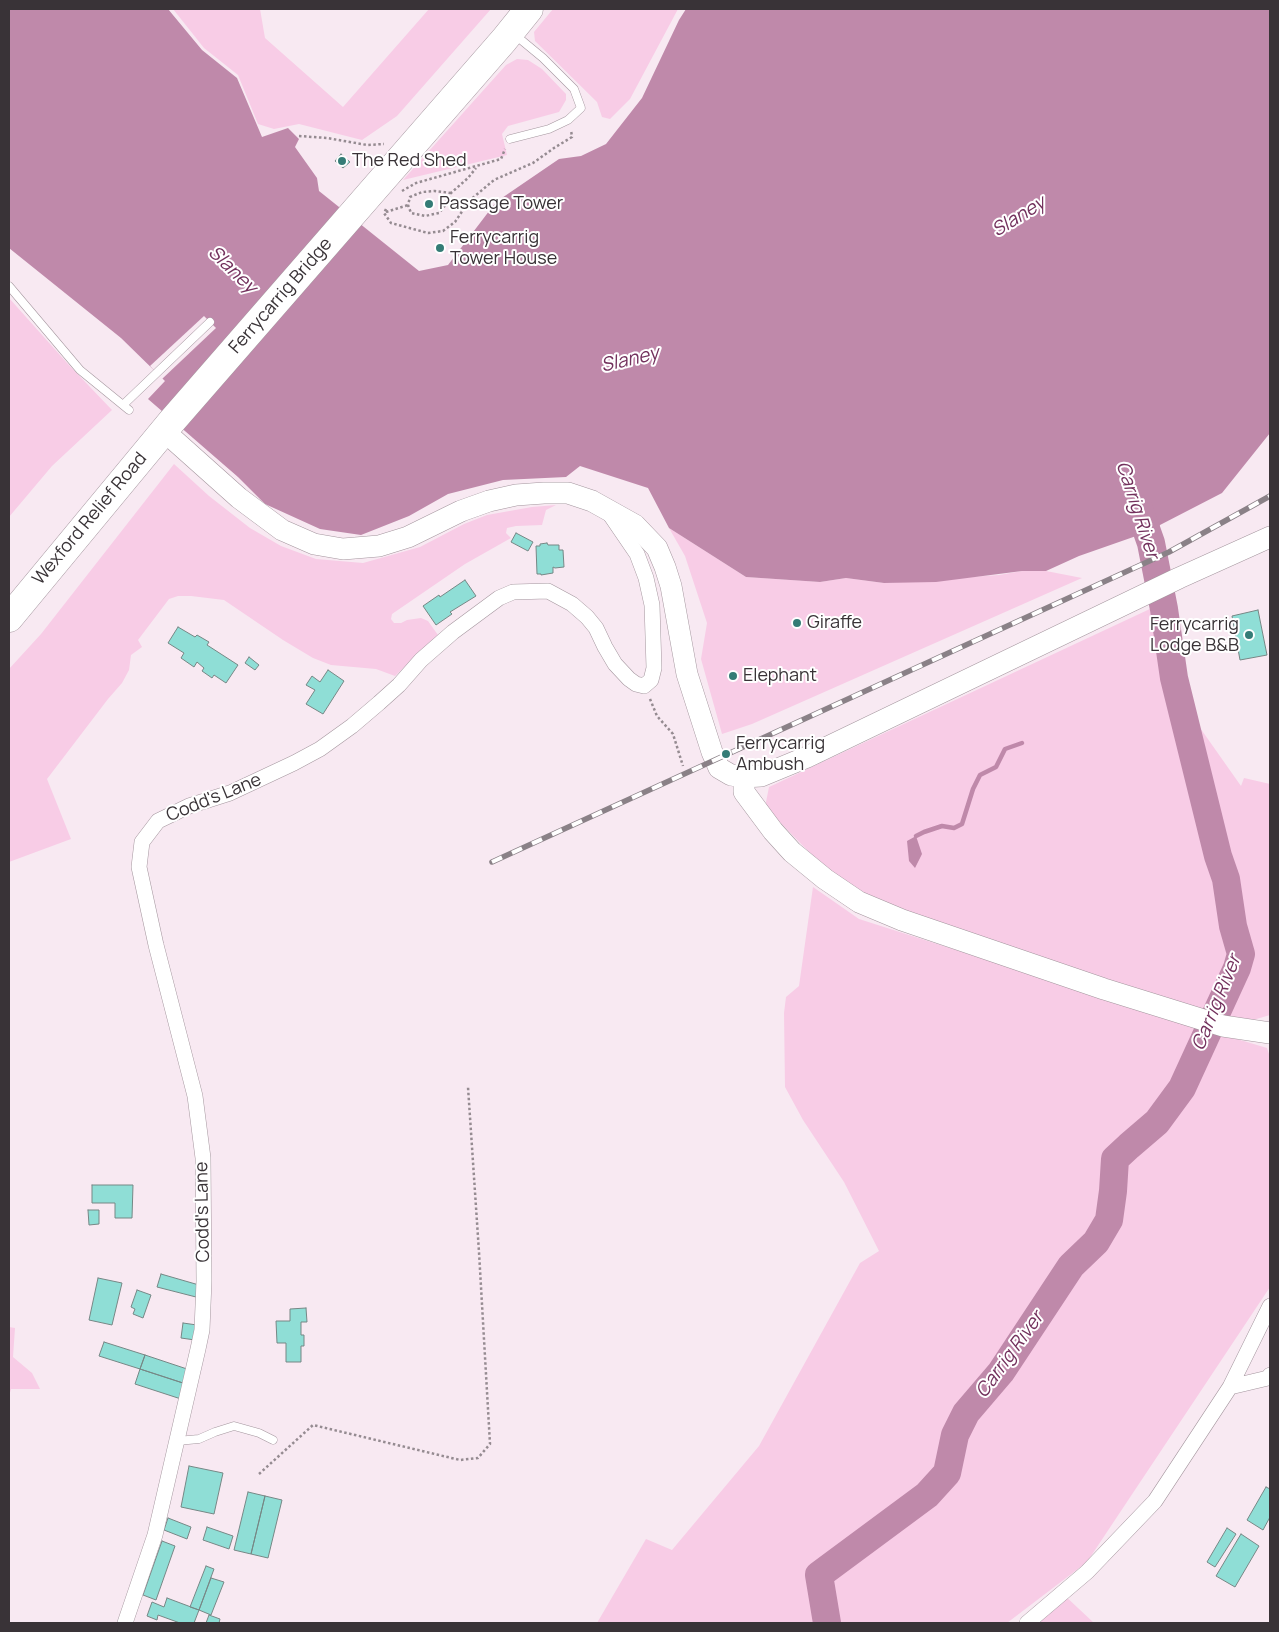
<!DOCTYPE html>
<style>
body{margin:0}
#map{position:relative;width:1279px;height:1632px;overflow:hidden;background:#f8e9f2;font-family:Manrope,sans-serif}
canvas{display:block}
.frame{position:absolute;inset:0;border:10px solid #393337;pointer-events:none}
</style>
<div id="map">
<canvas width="1279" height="1632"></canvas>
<div class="frame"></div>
</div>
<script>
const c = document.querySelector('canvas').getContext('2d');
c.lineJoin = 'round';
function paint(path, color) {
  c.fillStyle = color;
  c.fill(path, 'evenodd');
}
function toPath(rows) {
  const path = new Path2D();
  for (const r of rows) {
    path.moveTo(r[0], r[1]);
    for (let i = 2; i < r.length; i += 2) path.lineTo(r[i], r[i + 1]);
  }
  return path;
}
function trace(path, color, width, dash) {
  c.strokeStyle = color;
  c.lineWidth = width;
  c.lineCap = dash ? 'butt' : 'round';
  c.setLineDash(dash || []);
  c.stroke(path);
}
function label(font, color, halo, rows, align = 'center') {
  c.font = font + ' Manrope,sans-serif';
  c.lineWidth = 4;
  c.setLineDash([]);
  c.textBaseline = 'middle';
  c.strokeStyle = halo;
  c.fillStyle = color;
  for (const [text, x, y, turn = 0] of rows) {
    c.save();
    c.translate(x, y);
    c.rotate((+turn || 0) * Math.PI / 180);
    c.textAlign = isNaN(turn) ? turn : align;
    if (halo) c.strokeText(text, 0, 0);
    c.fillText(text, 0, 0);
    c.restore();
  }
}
paint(toPath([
 [173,9,260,9,265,38,343,107,429,9,491,9,397,116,362,140,299,124,274,129,258,124,238,75,204,48],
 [553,9,678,9,630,99,610,119,602,117,597,102,535,41,534,32],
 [517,59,528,60,542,69,566,94,566,100,559,112,508,126,502,134,507,155,403,180,506,65],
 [9,298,68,364,112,410,52,466,9,517],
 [174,464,209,496,250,528,281,546,316,559,363,563,420,547,464,524,487,515,532,507,556,505,546,510,542,525,516,526,507,528,506,533,511,538,465,564,392,614,391,619,394,623,401,623,407,620,421,618,428,621,438,635,395,676,376,669,331,665,313,658,283,640,224,600,191,596,178,596,169,599,138,640,142,647,131,655,129,670,122,683,108,699,47,779,71,839,9,862,9,669,41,634],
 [669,528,746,577,820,582,846,578,884,583,999,575,1022,571,1046,571,1082,578,752,724,722,734,701,659,707,623,685,556],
 [1152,608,1175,713,1198,725,1241,786,1244,778,1270,784,1270,1015,1243,1023,1205,1013,900,911,857,892,811,854,765,807,769,787],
 [813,887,859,919,1200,1028,1267,1048,1270,1057,1270,1287,1087,1562,1007,1623,835,1623,830,1580,907,1525,958,1471,969,1426,962,1422,955,1435,947,1473,929,1493,819,1575,821,1596,827,1623,597,1623,646,1539,672,1550,759,1446,860,1263,879,1251,844,1182,803,1120,785,1087,784,1013,786,997,799,986],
 [9,1327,15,1328,13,1357,32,1373,40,1389,11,1389,9,1396],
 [1062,1593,1094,1623,1026,1623]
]), '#f8cce6');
paint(toPath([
 [9,9,168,9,202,50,237,78,262,137,288,128,299,139,295,147,317,178,319,191,419,271,448,265,496,202,559,159,581,156,606,144,642,98,679,20,686,9,1270,9,1270,433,1222,493,1160,525,1151,543,1139,535,1079,556,1046,571,1022,571,936,582,884,583,846,578,820,582,746,577,669,528,648,488,580,466,566,477,503,480,448,494,409,516,361,535,320,529,265,504,238,477,148,399,165,381,121,338,9,248],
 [916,836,922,854,915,868,909,861,907,841]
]), '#bf89aa');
paint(toPath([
 [204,316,216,328,162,379,150,366]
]), '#f8e9f2');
trace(toPath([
 [916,836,924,832,942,826,954,828,962,824,973,789,980,775,996,767,1005,749,1022,743]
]), '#bf89aa', 4.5);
trace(toPath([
 [827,1623,819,1575,927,1495,947,1473,955,1435,966,1413,1001,1372,1071,1266,1096,1242,1109,1220,1113,1191,1115,1159,1129,1146,1157,1122,1182,1088,1237,968,1241,954,1233,926,1226,879,1218,856,1174,678,1164,609,1151,543,1139,509]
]), '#bf89aa', 28);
const building = toPath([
 [341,154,350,162,343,168,335,161,341,154],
 [516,533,533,542,528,551,511,542,516,533],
 [547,543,548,545,559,545,559,550,563,550,564,567,555,568,553,567,553,573,541,575,541,574,537,574,536,546,540,546,540,544,547,543],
 [465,580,476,596,450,612,452,614,436,625,423,606,439,595,440,597,465,580],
 [1258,610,1267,655,1240,660,1232,616,1258,610],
 [178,627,195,637,197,635,209,642,207,645,238,665,226,683,214,675,212,678,202,671,204,668,197,662,194,667,181,658,184,653,168,643,178,627],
 [249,657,259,665,255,670,245,663,249,657],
 [328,670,344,681,323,714,306,704,315,690,306,685,312,676,320,682,328,670],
 [92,1185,133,1185,132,1218,115,1218,115,1203,92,1203,92,1185],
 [88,1210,99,1210,99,1224,89,1225,88,1210],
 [161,1274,199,1285,196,1297,157,1287,161,1274],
 [98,1278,122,1283,112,1325,89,1320,98,1278],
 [137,1290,151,1295,143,1318,133,1314,135,1309,131,1307,137,1290],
 [306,1308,307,1322,301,1322,301,1335,304,1335,304,1346,301,1346,301,1362,286,1362,286,1343,277,1343,276,1321,290,1321,290,1309,306,1308],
 [183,1323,197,1325,195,1340,181,1338,183,1323],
 [104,1342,145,1355,140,1369,99,1356,104,1342],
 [145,1355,190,1370,186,1384,140,1369,145,1355],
 [140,1369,186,1384,181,1399,135,1384,140,1369],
 [189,1466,223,1473,214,1514,181,1507,189,1466],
 [1266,1487,1270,1489,1270,1517,1263,1530,1247,1520,1266,1487],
 [248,1492,265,1496,251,1554,234,1550,248,1492],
 [265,1496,282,1500,268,1558,251,1554,265,1496],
 [168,1518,191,1527,187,1539,164,1530,168,1518],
 [207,1527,233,1536,229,1549,203,1540,207,1527],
 [1227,1528,1236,1534,1215,1567,1207,1562,1227,1528],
 [1241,1534,1259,1546,1235,1587,1216,1576,1241,1534],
 [162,1541,175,1546,156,1600,143,1595,162,1541],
 [206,1566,214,1569,199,1610,190,1607,206,1566],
 [211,1578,224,1582,211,1615,199,1610,211,1578],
 [167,1598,199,1610,194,1623,180,1623,158,1615,157,1620,147,1616,152,1602,164,1607,167,1598],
 [209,1615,220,1619,219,1623,206,1623,209,1615]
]);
paint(building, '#8fded6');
trace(building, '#768785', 1);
const lane = toPath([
 [510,139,549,129,568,120,581,108,574,89,543,58,514,34],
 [9,286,80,370,129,410],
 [123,405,210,322],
 [177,1441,199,1439,215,1432,234,1426,259,1433,273,1440]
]);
const street = toPath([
 [1230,1387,1268,1378,1270,1375],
 [125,1623,155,1535,198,1349,202,1330,204,1281,203,1158,195,1096,156,945,139,867,142,842,158,821,189,806,230,793,294,763,320,749,352,726,379,703,399,685,421,660,453,632,499,598,513,592,548,591,572,604,587,617,596,628,605,647,615,664,629,679,636,684,644,686,651,680,654,668,652,605,646,578,637,554,609,513],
 [1027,1623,1087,1572,1155,1501,1230,1387,1270,1306]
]);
const secondary = toPath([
 [164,431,239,498,282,530,314,544,343,549,379,546,408,537,461,511,489,501,516,495,544,493,568,493,592,501,635,525,657,548,665,567,671,586,687,674,712,752,719,768,731,775,744,777,761,776,807,757,1179,578,1270,537],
 [744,777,744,792,773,831,792,852,825,879,859,902,902,920,1104,989,1223,1026,1270,1033]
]);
const highway = toPath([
 [9,618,172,421,504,40,529,9]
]);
trace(lane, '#a4969e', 9);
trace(street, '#a4969e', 16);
trace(secondary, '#a4969e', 22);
trace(highway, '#a4969e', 29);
trace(toPath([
 [299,136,327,138,367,145,384,144],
 [402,191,416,183,501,159,505,149],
 [451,193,435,191,422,192,410,197,408,205,411,213,425,216,439,213,444,207,451,193,468,178,476,168],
 [386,209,384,213,391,223,428,233,443,231,455,222,469,201,494,180,533,163,554,148,572,137,571,130],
 [386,212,408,205],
 [650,699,657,716,673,734,683,766],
 [259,1474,313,1425,460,1460,478,1458,490,1444,479,1252,468,1087]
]), '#958b91', 2.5, [2.5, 2.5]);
trace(lane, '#fff', 8);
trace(street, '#fff', 15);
trace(secondary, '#fff', 21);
trace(highway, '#fff', 28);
const rail = toPath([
 [492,862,1169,552,1270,496]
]);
trace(rail, '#8a8187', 5.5);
trace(rail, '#fff', 4, [11]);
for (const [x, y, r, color] of [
 [342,161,5,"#347c76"],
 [429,204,5,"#347c76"],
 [440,248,5,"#347c76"],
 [797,623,5,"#347c76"],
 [1249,635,5,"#347c76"],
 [733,676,5,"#347c76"],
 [726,754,5,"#347c76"]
]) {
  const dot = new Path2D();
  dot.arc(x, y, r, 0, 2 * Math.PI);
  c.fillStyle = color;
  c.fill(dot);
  trace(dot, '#fff', 2);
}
label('18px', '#393337', '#fff', [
 ["The Red Shed",352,161],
 ["Passage Tower",439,204],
 ["Ferrycarrig",450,238],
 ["Tower House",450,259],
 ["Giraffe",807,623],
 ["Ferrycarrig",1239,625,"right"],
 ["Lodge B&B",1239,646,"right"],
 ["Elephant",743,676],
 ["Ferrycarrig",736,744],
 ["Ambush",736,765]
], 'left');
label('18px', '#393337', '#fff', [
 ["Ferrycarrig Bridge",281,296,-49],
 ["Wexford Relief Road",90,519,-50],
 ["Codd's Lane",214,798,-22],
 ["Codd's Lane",203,1212,-91]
]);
label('italic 19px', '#73315d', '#fff', [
 ["Slaney",1019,217,-32],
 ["Slaney",232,270,44],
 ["Slaney",630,360,-13],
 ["Carrig River",1137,510,72],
 ["Carrig River",1217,1003,-68],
 ["Carrig River",1010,1355,-54]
]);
</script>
